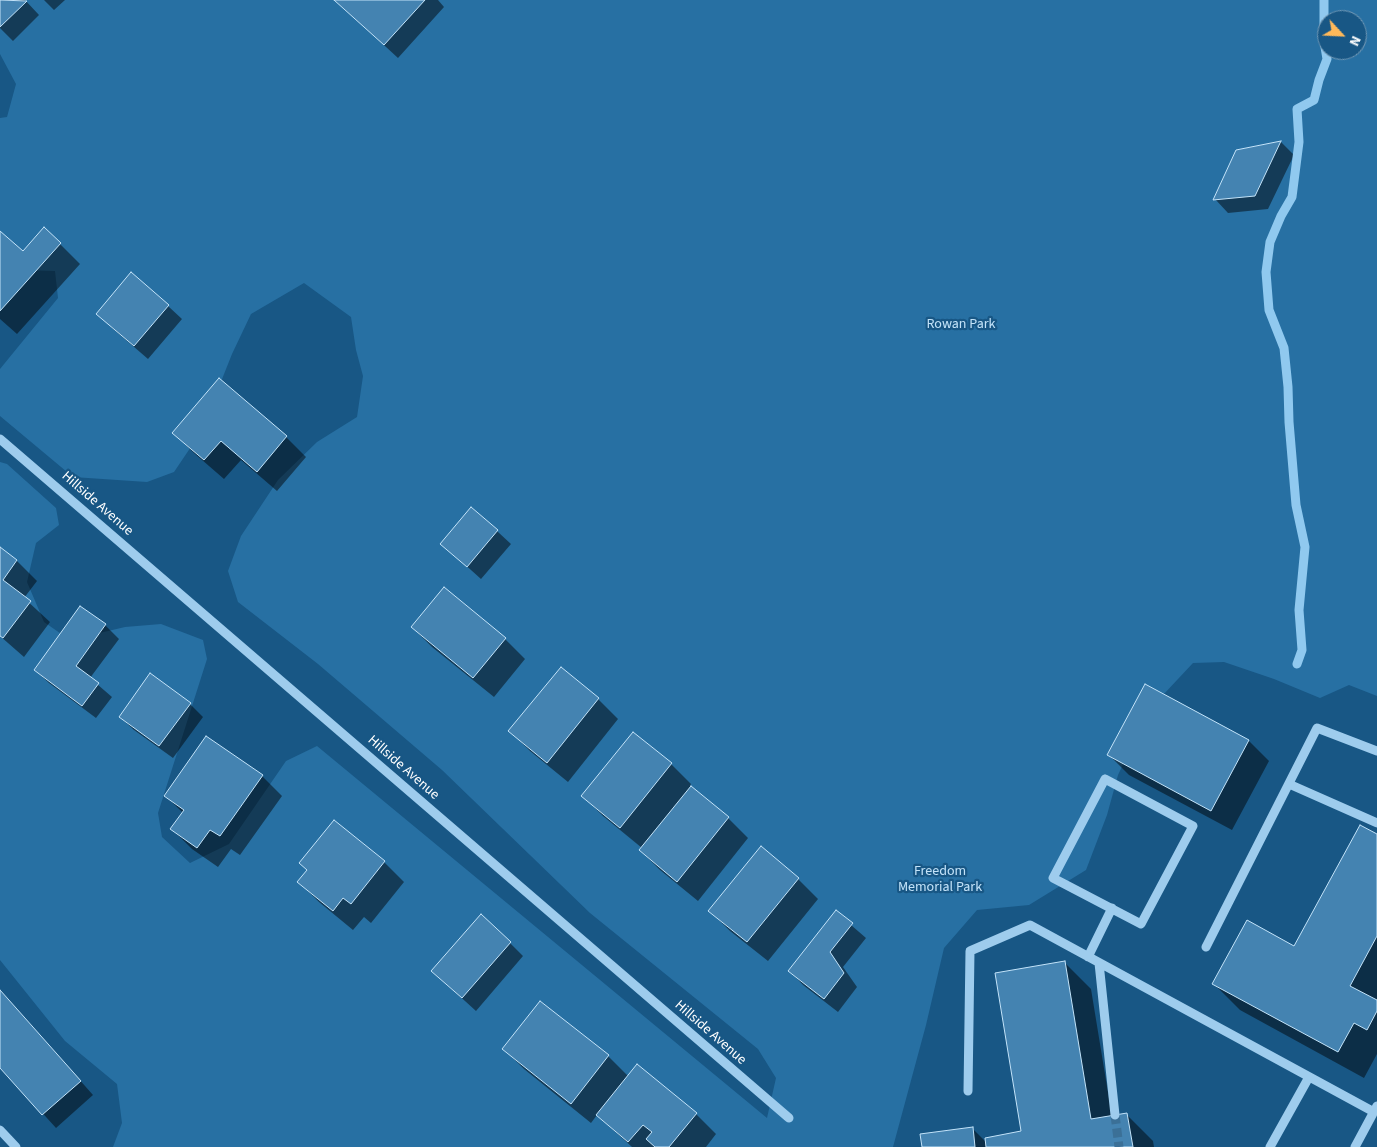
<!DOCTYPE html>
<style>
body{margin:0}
#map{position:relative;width:1377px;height:1147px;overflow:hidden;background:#185785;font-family:"Source Sans 3",sans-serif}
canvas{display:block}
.north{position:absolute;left:1317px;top:10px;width:50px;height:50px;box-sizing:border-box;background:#185785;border:1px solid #749ab6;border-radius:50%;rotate:115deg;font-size:14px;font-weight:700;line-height:20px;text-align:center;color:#fff}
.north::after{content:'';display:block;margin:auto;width:18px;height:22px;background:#ffb95a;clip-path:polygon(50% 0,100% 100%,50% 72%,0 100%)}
</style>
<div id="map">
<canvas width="1377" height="1147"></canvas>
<div class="north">N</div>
</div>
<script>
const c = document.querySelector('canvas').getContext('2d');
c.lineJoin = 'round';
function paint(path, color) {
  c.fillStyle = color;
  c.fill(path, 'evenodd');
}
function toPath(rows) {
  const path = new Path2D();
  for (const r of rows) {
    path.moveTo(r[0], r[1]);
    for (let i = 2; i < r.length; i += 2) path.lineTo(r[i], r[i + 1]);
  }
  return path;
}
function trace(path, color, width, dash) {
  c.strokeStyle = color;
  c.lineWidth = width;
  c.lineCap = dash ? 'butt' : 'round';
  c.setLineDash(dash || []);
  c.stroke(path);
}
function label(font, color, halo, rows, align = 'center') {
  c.font = font + ' "Source Sans 3",sans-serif';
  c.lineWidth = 4.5;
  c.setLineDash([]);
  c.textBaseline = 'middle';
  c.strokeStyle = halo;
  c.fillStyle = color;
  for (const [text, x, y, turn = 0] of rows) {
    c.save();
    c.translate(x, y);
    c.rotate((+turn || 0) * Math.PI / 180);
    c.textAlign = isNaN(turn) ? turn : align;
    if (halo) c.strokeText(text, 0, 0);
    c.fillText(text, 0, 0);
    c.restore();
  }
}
paint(toPath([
 [0,0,1377,0,1377,696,1349,685,1320,698,1274,679,1224,662,1193,663,1148,711,1118,775,1107,815,1086,870,1029,905,977,910,944,948,926,1025,893,1147,113,1147,122,1123,117,1084,65,1041,0,960,0,462,7,464,56,508,59,525,36,543,27,582,44,622,70,640,125,627,161,624,203,640,207,659,158,813,162,837,190,863,229,844,286,761,317,746,767,1118,776,1078,758,1049,590,913,442,770,318,664,238,602,228,571,241,536,278,480,317,442,357,417,363,376,356,350,351,317,304,283,251,314,232,354,201,432,174,472,147,482,73,477,0,416,0,369,58,298,55,271,15,270,0,274,0,118,7,117,16,84,0,54],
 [1327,20,1357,20,1357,50,1327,50]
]), '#2770a3');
paint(toPath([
 [0,0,25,0,39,15,13,41,0,28],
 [44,0,65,0,54,10],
 [335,0,438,0,444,7,398,58],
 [1281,142,1294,155,1268,209,1228,213,1215,199,1237,151],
 [0,232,23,253,60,244,80,264,17,334,0,319],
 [168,306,182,319,148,359,111,327],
 [220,380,286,437,306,457,277,491,241,460,224,479,194,453,174,433],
 [472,508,511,544,481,579,442,544],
 [0,548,17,561,37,581,24,598,50,622,24,657,0,636],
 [444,589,505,639,525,659,494,697,432,647,412,627],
 [81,608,105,625,119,639,90,678,112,697,96,718,49,683,35,670],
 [1146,686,1249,741,1269,761,1232,830,1129,775,1109,755],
 [598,699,618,719,568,782,530,751,510,731],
 [190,704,203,717,173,758,134,730,120,717],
 [634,734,671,764,691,784,690,786,728,818,748,838,698,901,660,870,640,850,642,848,603,816,583,796],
 [262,776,282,796,240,855,231,849,218,867,192,849,172,829,183,813,166,796],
 [334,822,384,862,404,882,371,923,364,917,353,930,319,902,299,882,308,870],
 [1377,835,1377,1054,1364,1078,1240,1010,1214,984,1295,948],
 [798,879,818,899,768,961,730,931,710,911],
 [836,912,866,938,843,967,857,987,838,1012,803,985,790,971],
 [510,943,523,956,476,1011,432,971],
 [1064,962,1091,989,1112,1117,1127,1115,1153,1141,1154,1147,923,1147,973,1129,987,1143,1023,1132],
 [0,990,93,1095,56,1128,0,1066],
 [541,1002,608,1056,629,1077,696,1114,716,1134,706,1147,632,1147,597,1115,591,1123,524,1069,504,1049]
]), '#0007');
trace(toPath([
 [1297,664,1302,650,1299,610,1305,547,1296,505,1289,422,1288,387,1284,348,1269,310,1266,272,1270,242,1281,216,1292,197,1299,142,1297,109,1314,100,1319,80,1327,59,1324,41,1324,0]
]), '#90c9ef', 9);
const building = toPath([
 [0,0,27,1,0,27,0,0],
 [334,0,425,0,384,45,334,0],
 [1281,141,1255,196,1213,200,1236,150,1281,141],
 [44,227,61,243,0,311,0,231,23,251,44,227],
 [131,272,169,305,134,346,96,314,131,272],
 [219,378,287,436,257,472,221,441,204,460,172,433,219,378],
 [471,507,498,530,467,567,440,544,471,507],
 [0,547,17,560,3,580,31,601,3,638,0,636,0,547],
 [444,587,506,638,473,678,411,627,444,587],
 [80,606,106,624,76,666,99,683,82,706,34,670,80,606],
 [561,667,599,698,547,763,508,731,561,667],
 [150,673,191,703,159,746,119,717,150,673],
 [1145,684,1249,740,1211,811,1107,755,1145,684],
 [633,732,672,763,620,828,581,796,633,732],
 [206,736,263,775,220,836,210,830,197,848,170,829,184,810,164,796,206,736],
 [691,786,729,817,677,882,639,850,691,786],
 [334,820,385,861,351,904,343,898,333,911,297,882,307,870,299,863,334,820],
 [1360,825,1377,834,1377,936,1350,986,1377,1000,1377,1011,1367,1030,1354,1023,1338,1052,1212,984,1247,920,1294,946,1360,825],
 [761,846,799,878,747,942,708,911,761,846],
 [836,910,853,923,830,952,844,973,824,999,788,971,836,910],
 [481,914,511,942,462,998,431,971,481,914],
 [1065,961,1091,1119,1127,1113,1133,1147,986,1147,985,1138,1021,1131,995,973,1065,961],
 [0,990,81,1081,42,1115,0,1068,0,990],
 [540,1001,609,1055,571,1104,502,1049,540,1001],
 [637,1064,697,1113,669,1147,655,1147,646,1139,652,1132,643,1125,628,1142,596,1115,637,1064],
 [973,1127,975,1147,922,1147,920,1134,973,1127]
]);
paint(building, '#4483b1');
trace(building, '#c3e3f9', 1);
trace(toPath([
 [1115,1115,1119,1147]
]), '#3b7097', 9, [9, 4.5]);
trace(toPath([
 [0,439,789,1118],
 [1105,779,1193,826,1141,924,1053,878,1105,779],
 [1289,784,1377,823],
 [1206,947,1317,728,1377,751],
 [1088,957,1112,908],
 [1099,963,1115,1115],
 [968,1091,970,951,1030,925,1374,1112],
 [0,1130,16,1147],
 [1270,1147,1309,1077],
 [1355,1147,1377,1106]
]), '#9ecced', 9);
label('14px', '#c3e3f9', '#185785', [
 ["Rowan Park",961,325],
 ["Freedom",940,872],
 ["Memorial Park",940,888]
]);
label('14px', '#fff', '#185785', [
 ["Hillside Avenue",97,504,41],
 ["Hillside Avenue",403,768,41],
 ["Hillside Avenue",710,1033,41]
]);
</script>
